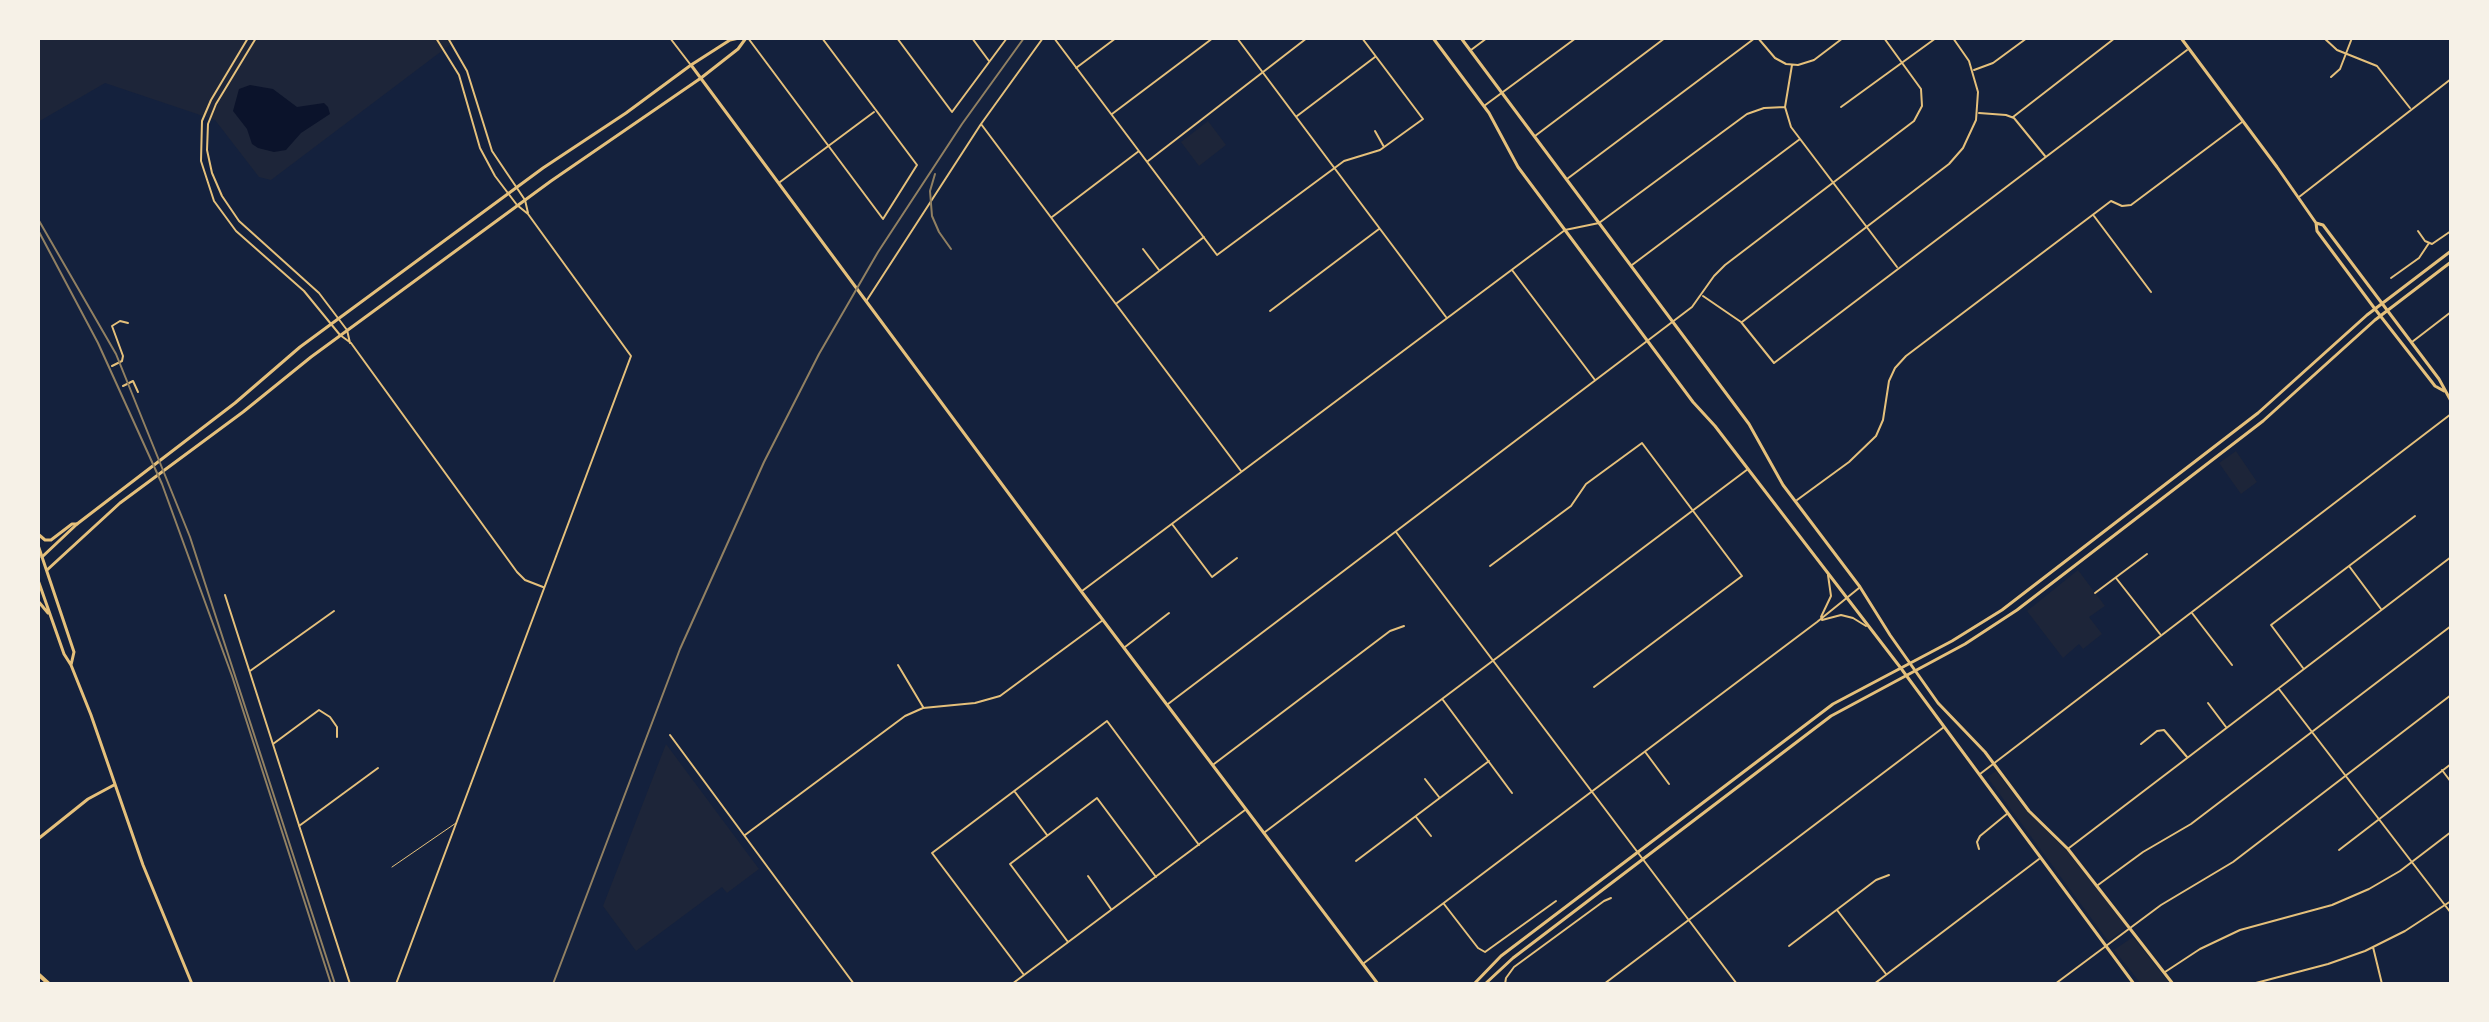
<!DOCTYPE html>
<style>
body{margin:0}
#map{position:relative;width:2489px;height:1022px;overflow:hidden;background:#14213d;font-family:Karla,sans-serif}
canvas{display:block}
.frame{position:absolute;inset:0;border:40px solid #f6f1e7;pointer-events:none}
</style>
<div id="map">
<canvas width="2489" height="1022"></canvas>
<div class="frame"></div>
</div>
<script>
const c = document.querySelector('canvas').getContext('2d');
c.lineJoin = 'round';
function paint(path, color) {
  c.fillStyle = color;
  c.fill(path, 'evenodd');
}
function toPath(rows) {
  const path = new Path2D();
  for (const r of rows) {
    path.moveTo(r[0], r[1]);
    for (let i = 2; i < r.length; i += 2) path.lineTo(r[i], r[i + 1]);
  }
  return path;
}
function trace(path, color, width, dash) {
  c.strokeStyle = color;
  c.lineWidth = width;
  c.lineCap = dash ? 'butt' : 'round';
  c.setLineDash(dash || []);
  c.stroke(path);
}
paint(toPath([
 [38,38,459,38,271,180,259,177,215,120,105,83,38,122],
 [1208,121,1226,145,1199,166,1181,142],
 [2236,451,2257,482,2241,494,2219,463],
 [2078,570,2105,606,2089,617,2102,634,2083,649,2079,644,2063,658,2027,611],
 [666,744,759,869,727,893,722,887,636,951,603,906],
 [1996,771,2027,812,2066,850,2127,927,2108,941,1987,777],
 [2133,937,2170,984,2141,984,2114,950]
]), '#1d2539');
paint(toPath([
 [250,85,273,89,297,107,324,103,328,107,330,114,301,133,286,150,274,152,258,148,252,144,247,129,233,111,239,89]
]), '#0b132b');
trace(toPath([
 [392,867,456,823]
]), '#e5c07b', 1);
trace(toPath([
 [112,366,122,361,123,356,112,326,120,321,128,323],
 [123,386,133,381,138,392]
]), '#e5c07b', 2);
trace(toPath([
 [248,38,211,100,202,121,201,161,214,201,236,231,304,291,340,335,351,343,517,572,525,580,543,587],
 [256,38,216,104,208,124,207,150,212,173,222,196,239,221,319,293,347,330,350,343],
 [448,38,467,71,492,151,525,200,528,213],
 [670,38,690,64],
 [748,38,883,219,917,165,822,38],
 [897,38,952,112,1007,38],
 [972,38,989,61],
 [1054,38,1217,255,1344,161,1380,150,1423,119,1362,38],
 [1237,38,1446,317],
 [1758,38,1775,58,1786,64,1798,65,1814,60,1843,38],
 [2324,38,2337,50,2377,66,2410,108],
 [1471,50,1487,38],
 [1792,65,1785,107,1791,127,1897,267],
 [1076,68,1116,38],
 [1974,70,1993,63,2027,38],
 [2331,77,2340,69,2352,38],
 [1484,106,1576,38],
 [1841,107,1936,38],
 [1979,113,2006,115,2014,118,2045,156],
 [1112,114,1213,38],
 [1297,116,1375,57],
 [2013,117,2115,38],
 [981,124,1241,471],
 [1375,131,1384,147],
 [1535,136,1665,38],
 [1148,161,1307,38],
 [1567,179,1755,38],
 [780,182,874,112],
 [2299,197,2451,79],
 [2094,216,2151,292],
 [1052,217,1139,151],
 [2418,231,2425,241,2432,244,2451,231],
 [1143,249,1159,270],
 [1632,265,1800,139],
 [1512,270,1595,380],
 [2391,278,2419,258,2429,243],
 [1703,296,1741,322,1774,363,2187,50],
 [867,300,981,124,1043,38],
 [1117,303,1204,237],
 [1270,311,1379,229],
 [1742,322,1949,164,1963,148,1976,120,1978,92,1969,61,1953,38],
 [2412,342,2451,312],
 [1797,500,1849,462,1876,436,1883,420,1889,381,1895,368,1906,356,2111,201,2122,206,2131,205,2242,122],
 [1172,524,1212,577,1237,558],
 [1396,532,1737,984],
 [1490,566,1571,506,1586,484,1642,443,1742,576,1594,687],
 [2349,566,2381,609],
 [2116,578,2160,634],
 [1082,591,1565,230,1599,223,1747,114,1764,108,1785,107],
 [2095,593,2147,554],
 [225,595,350,984],
 [2192,613,2232,665],
 [1821,617,1831,596,1828,575],
 [1822,620,1841,615,1853,618,1866,626],
 [1125,647,1169,613],
 [898,665,923,707],
 [2303,668,2271,625,2415,516],
 [250,671,334,611],
 [2279,689,2451,913],
 [1443,700,1512,793],
 [2208,703,2226,727],
 [1168,704,1692,307,1714,276,1725,265,1914,121,1922,106,1921,89,1884,38],
 [670,735,854,984],
 [273,744,319,710,330,717,337,727,337,737],
 [2141,744,2157,731,2164,730,2187,757],
 [1646,753,1669,784],
 [1214,764,1390,631,1404,626],
 [2442,770,2451,782],
 [1980,774,2451,414],
 [1425,779,1439,797],
 [1015,792,1047,835],
 [1416,817,1431,836],
 [299,826,378,768],
 [1265,832,1748,469],
 [745,835,905,716,923,708,975,703,1000,696,1103,620],
 [2069,848,2451,557],
 [1979,849,1977,842,1980,836,2008,813],
 [2339,850,2451,764],
 [1356,861,1489,761],
 [1088,876,1111,909],
 [2098,885,2143,852,2191,824,2451,626],
 [1444,904,1478,948,1485,952,1556,901],
 [1837,910,1886,974],
 [1068,942,1010,864,1097,798,1156,877],
 [1789,946,1876,880,1889,875],
 [2373,947,2382,984],
 [1364,963,1817,622,1859,588],
 [2450,970,2451,969],
 [2165,972,2200,949,2240,930,2332,905,2369,889,2400,871,2451,832],
 [1024,975,932,853,1107,721,1199,845],
 [396,984,631,356,528,214,517,205,495,176,480,148,459,75,436,38],
 [1012,984,1245,810],
 [1505,984,1506,978,1514,967,1604,901,1611,898],
 [1604,984,1944,727],
 [1874,984,2039,859],
 [2055,984,2161,905,2233,862,2451,695],
 [2252,984,2328,964,2365,951,2405,931,2451,901]
]), '#e5c07b', 2);
trace(toPath([
 [1433,38,1489,113,1518,167,1693,402,1715,426,1900,667,2134,984],
 [1461,38,1749,424,1783,485,1860,587,1890,635,1938,703,1985,752,2029,811,2068,849,2173,984],
 [38,839,88,799,114,785]
]), '#e5c07b', 3);
trace(toPath([
 [2181,38,2277,167,2316,223,2317,231,2375,309,2435,386,2444,391],
 [691,65,1081,591,1378,984],
 [2316,223,2323,225,2439,379,2451,401],
 [42,557,77,524,235,403,300,347,543,168,626,113,691,65,730,40,739,38],
 [47,570,120,503,243,412,311,357,551,181,701,78,738,49,746,38],
 [1474,984,1501,956,1833,704,1952,641,2002,610,2258,413,2367,315,2451,251],
 [1485,984,1513,958,1831,716,1965,644,2017,610,2263,421,2375,320,2451,262]
]), '#e5c07b', 3);
trace(toPath([
 [38,534,45,540,51,540,72,524,77,524],
 [38,545,74,652,71,665],
 [38,580,64,654,71,665,91,715,143,865,192,984],
 [38,601,48,613]
]), '#e5c07b', 3);
trace(toPath([
 [38,974,49,984]
]), '#e5c07b', 4);
trace(toPath([
 [38,230,98,343,162,484,232,676,331,984]
]), '#918062', 2);
trace(toPath([
 [935,174,930,191,932,216,939,232,951,249],
 [38,219,116,354,190,537,335,984],
 [553,984,680,649,764,462,819,354,878,252,962,124,1024,38]
]), '#918062', 2);
</script>
